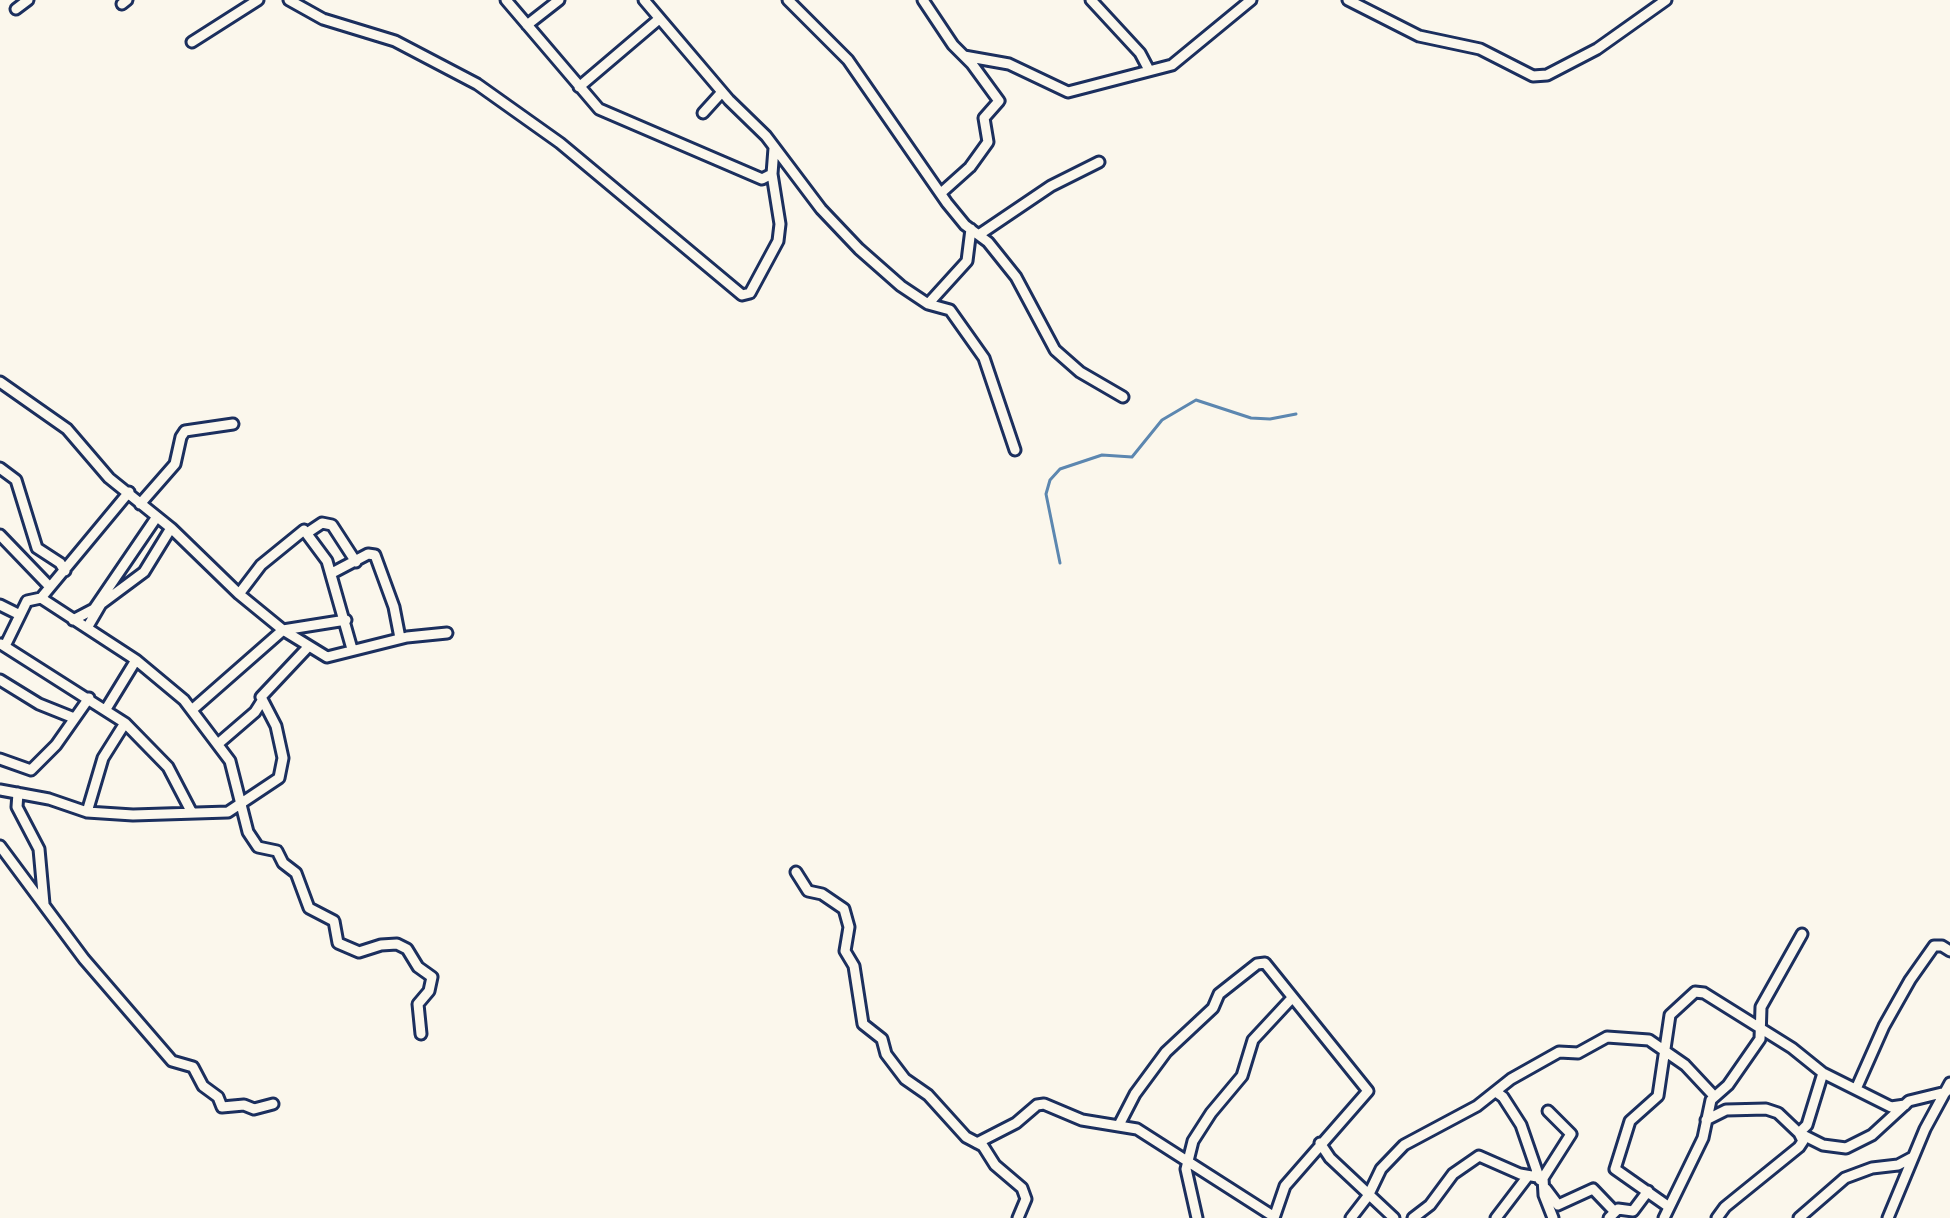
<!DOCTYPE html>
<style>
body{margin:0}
canvas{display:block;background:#fbf7ec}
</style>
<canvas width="1950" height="1218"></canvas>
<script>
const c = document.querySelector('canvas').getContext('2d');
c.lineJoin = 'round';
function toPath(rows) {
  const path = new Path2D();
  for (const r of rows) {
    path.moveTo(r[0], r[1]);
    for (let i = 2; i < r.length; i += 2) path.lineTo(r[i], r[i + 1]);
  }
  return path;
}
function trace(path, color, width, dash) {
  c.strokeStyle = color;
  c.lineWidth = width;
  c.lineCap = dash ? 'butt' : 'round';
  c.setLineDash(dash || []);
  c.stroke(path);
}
trace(toPath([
 [1060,563,1046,494,1050,480,1060,469,1102,455,1132,457,1162,420,1196,400,1251,418,1270,419,1296,414]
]), '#5c87b0', 3);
const minor = toPath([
 [289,0,323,19,395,41,477,84,560,143,742,295,750,293,778,241,780,224,772,174,774,148],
 [506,0,599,109,762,179,772,174],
 [644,0,729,100,766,136,821,209,859,249,901,286,928,304,950,310,984,358,1015,450],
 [788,0,848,60,947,203,965,225,988,242,1016,277,1055,350,1080,372,1123,397],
 [923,0,953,45,972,64,999,101,984,118,988,142,970,167,941,193],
 [1091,0,1140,53,1149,70],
 [1348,0,1419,36,1480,49,1533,76,1547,75,1597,49,1666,0],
 [122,4,127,0],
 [16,9,28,0],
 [527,25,559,0],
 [192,42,258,0],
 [964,56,1009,64,1068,92,1172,65,1251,0],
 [579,87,659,19],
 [703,113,722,92],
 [980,234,1051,186,1099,162],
 [928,304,967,261,971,229],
 [0,382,67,429,109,478,171,528,239,594,283,630,327,657,407,637,447,633],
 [0,468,16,480,37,548,60,563,65,571],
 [140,504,175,464,181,437,185,431,233,424],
 [307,533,322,523,332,525,356,562],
 [0,535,50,587],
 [332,573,368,554,375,555,394,607,400,638],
 [239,594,261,565,304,530,327,561,352,649],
 [41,598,129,492],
 [0,605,20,615],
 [73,620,94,609,156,518],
 [87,628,101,604,144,572,171,528],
 [1,644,125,723,168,767,192,813],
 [5,646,27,601,41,598,136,660,184,700,230,761,248,832,258,847,277,851,283,863,296,873,309,908,334,921,338,943,359,952,381,945,397,944,407,949,418,967,432,977,429,991,418,1004,421,1034],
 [0,680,39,704,74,718],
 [106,709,136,660],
 [193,709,283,630,346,620],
 [219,743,255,712,262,701],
 [0,759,31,770,56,745,89,698],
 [0,790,49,799,87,812,133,815,228,812,279,778,283,758,276,726,261,697,309,646],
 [18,793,17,807,39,849,44,904],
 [87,812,103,758,125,723],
 [0,846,84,959,172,1061,193,1067,203,1086,218,1097,222,1107,244,1105,254,1109,273,1104],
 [796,872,808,891,822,894,844,909,849,927,845,951,854,966,863,1024,882,1039,886,1054,905,1079,928,1095,966,1137,983,1146,995,1165,1022,1188,1026,1199,1018,1218],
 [1856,1089,1884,1026,1910,980,1934,946,1942,946,1950,951],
 [1496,1092,1503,1097,1521,1125,1540,1180],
 [1548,1111,1571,1134,1543,1178,1544,1195,1553,1218],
 [1706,1120,1726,1110,1766,1109,1778,1113,1799,1133,1823,1145,1846,1148,1872,1135,1909,1101,1946,1092],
 [1119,1125,1135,1094,1166,1052,1213,1008,1219,994,1257,964,1265,963,1368,1091,1285,1186,1274,1218],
 [977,1143,1016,1123,1037,1105,1044,1104,1082,1120,1137,1129,1273,1216],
 [1320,1143,1330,1158,1394,1218],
 [1546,1189,1558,1205,1593,1189,1614,1211],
 [1669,1207,1615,1169,1630,1121,1658,1096,1670,1015,1695,992,1704,993,1792,1048,1823,1073,1891,1107,1905,1105],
 [1197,1218,1186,1169,1193,1141,1211,1113,1242,1076,1253,1040,1292,998],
 [1351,1218,1368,1196,1381,1169,1404,1145,1477,1106,1511,1079,1559,1052,1578,1053,1607,1037,1649,1040,1685,1065,1714,1096],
 [1413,1218,1430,1205,1453,1174,1479,1156,1520,1174,1543,1178],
 [1496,1218,1528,1176],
 [1609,1218,1618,1209,1633,1211,1648,1191],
 [1664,1218,1703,1138,1711,1100,1728,1085,1760,1039,1761,1007,1802,934],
 [1717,1218,1725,1207,1799,1147,1803,1141,1799,1133,1807,1125,1823,1073],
 [1799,1218,1845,1178,1872,1168,1898,1165,1913,1157],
 [1888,1218,1925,1129,1950,1083]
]);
trace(minor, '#1b2f5e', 15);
trace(minor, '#fbf7ec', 9);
</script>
